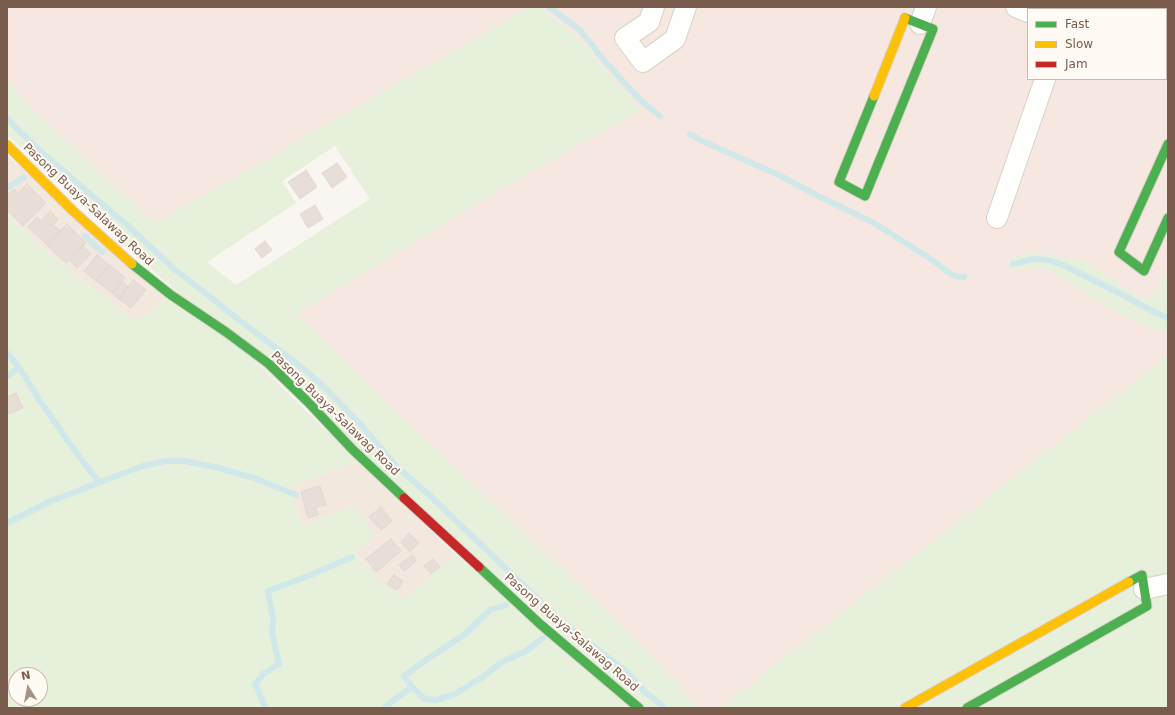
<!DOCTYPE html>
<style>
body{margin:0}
#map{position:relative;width:1175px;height:715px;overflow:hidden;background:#f9f5f0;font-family:"DejaVu Sans",sans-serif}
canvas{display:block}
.frame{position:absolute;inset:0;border:8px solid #7a5c4d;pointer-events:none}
.legend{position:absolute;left:1027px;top:8px;width:140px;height:72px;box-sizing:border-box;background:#fffaf3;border:1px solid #cabbb1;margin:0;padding:5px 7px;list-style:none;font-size:12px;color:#7a5c4d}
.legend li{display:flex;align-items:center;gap:8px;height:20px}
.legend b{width:20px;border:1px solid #cabbb1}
.north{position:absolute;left:8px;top:667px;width:40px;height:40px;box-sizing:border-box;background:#fffaf3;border:1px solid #cabbb1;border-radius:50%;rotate:349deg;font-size:11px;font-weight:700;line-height:16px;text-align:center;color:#7a5c4d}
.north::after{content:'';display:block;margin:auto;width:14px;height:18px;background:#a69286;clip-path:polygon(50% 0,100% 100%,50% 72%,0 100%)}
</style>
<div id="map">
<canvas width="1175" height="715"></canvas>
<div class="frame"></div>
<ul class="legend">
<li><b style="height:5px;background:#4caf50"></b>Fast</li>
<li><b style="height:5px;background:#ffc107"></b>Slow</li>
<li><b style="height:5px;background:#c62828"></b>Jam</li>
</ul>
<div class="north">N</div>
</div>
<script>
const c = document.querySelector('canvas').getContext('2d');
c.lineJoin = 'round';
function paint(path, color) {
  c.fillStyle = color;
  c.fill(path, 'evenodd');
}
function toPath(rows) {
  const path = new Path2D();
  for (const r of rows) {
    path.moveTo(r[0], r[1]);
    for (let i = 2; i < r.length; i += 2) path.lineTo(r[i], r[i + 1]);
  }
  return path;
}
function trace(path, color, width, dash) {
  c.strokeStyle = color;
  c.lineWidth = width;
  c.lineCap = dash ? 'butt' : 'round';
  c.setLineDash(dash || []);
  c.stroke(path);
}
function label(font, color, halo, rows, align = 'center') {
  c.font = font + ' "DejaVu Sans",sans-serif';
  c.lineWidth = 4;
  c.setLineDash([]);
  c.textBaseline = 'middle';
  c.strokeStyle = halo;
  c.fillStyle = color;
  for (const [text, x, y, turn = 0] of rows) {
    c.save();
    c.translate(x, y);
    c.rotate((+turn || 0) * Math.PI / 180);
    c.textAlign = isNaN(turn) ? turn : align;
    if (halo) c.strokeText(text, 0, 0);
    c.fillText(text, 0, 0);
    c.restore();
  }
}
paint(toPath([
 [7,155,167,299,137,321,72,273,7,215],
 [358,461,456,555,405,599,384,586,375,577,354,552,354,506,303,526,290,487]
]), '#f2e8de');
paint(toPath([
 [7,7,530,7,155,223,36,112,7,82],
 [539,7,1168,7,1168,708,745,708,734,697,720,708,698,708,681,687,656,661,556,562,382,399,297,314,501,189,640,110,590,51,567,28],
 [1028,9,1166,9,1166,79,1028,79]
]), '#f6e8e1');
paint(toPath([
 [530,7,539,7,567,28,590,51,641,110,501,189,297,314,382,399,556,562,656,661,681,687,698,708,645,708,130,250,7,135,7,82,36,112,155,223],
 [335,146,370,199,236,285,207,262,296,203,282,181],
 [7,215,72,273,137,321,167,299,240,347,358,461,290,487,303,526,354,506,376,535,354,553,375,577,384,586,405,598,456,555,632,708,7,708],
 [16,675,40,675,40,699,16,699],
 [1032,252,1088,262,1134,294,1148,301,1168,272,1168,332,1146,327,1101,304,1059,275,1045,269,1030,267,1011,271,1011,258],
 [1168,355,1168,708,720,708,914,556]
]), '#e7f0db');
trace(toPath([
 [549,7,581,31,602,58,639,99,660,116],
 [7,118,18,130,48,158,127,225,173,268,229,312,306,371,326,389,361,425,397,467,426,492,562,622,628,673,644,691,665,708],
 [690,134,702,141,779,175,820,197,874,223,937,263,946,271,955,276,964,277],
 [7,188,24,177],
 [85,236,102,252],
 [1013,264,1034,259,1048,260,1063,265,1125,296,1156,313,1168,318],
 [7,353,19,367,40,401,83,462,99,482],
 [7,377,19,367],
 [7,523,51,501,143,466,166,461,184,461,215,467,257,479,296,495],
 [412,687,425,699,436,700,453,695,481,678,502,662,526,651,543,638],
 [266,708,255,685,263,674,279,664,272,632,273,619,268,591,313,574,352,557],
 [384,708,394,700,412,687,404,676,426,660,464,635,490,610,506,605]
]), '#d0e8ea', 6);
const building = toPath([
 [337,163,347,177,332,188,322,173,337,163],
 [306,170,317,187,300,199,288,182,306,170],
 [27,184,46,203,23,226,7,210,7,195,14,189,18,193,27,184],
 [315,205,323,219,308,228,300,214,315,205],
 [50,211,58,219,53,225,60,231,47,245,28,227,37,217,41,221,50,211],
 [67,224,86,243,66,263,47,245,67,224],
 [265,241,272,250,262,258,255,249,265,241],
 [83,246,91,254,77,268,69,260,83,246],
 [97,255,109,265,96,281,84,271,97,255],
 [109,265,125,277,112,293,96,281,109,265],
 [133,280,146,290,131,308,119,299,133,280],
 [122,281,128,287,119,299,112,293,122,281],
 [16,393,23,408,9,414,7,411,7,397,16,393],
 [320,486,326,505,316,507,318,515,308,518,301,492,320,486],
 [381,507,392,521,381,530,369,517,381,507],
 [409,533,419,543,410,552,401,542,409,533],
 [391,539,401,551,376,572,366,559,391,539],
 [412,555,417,560,404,571,399,565,412,555],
 [433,559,440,567,431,574,424,566,433,559],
 [394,575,403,581,397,590,387,584,394,575]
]);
paint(building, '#e6ded7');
trace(building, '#e2d8d2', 1);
const street = toPath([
 [654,7,649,22,625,38,643,62,675,39,686,7],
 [1016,7,1028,12],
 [1081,9,1082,7],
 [920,24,926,7],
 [1166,64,1168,65],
 [997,218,1045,79],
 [1144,589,1168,584]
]);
const fast = toPath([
 [874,96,839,182,865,196,933,29,905,18],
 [1168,144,1119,252,1144,271,1168,218],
 [132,264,171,295,226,332,269,364,308,402,352,449,404,498],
 [479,567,540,624,639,708],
 [967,708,1147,606,1142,575,1129,582]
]);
const slow = toPath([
 [874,96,905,18],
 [7,145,72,210,132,264],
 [905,708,1129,582]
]);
const jam = toPath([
 [404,498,479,567]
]);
trace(street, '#d7d1cb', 22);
trace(fast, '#d9d2cb', 11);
trace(slow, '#d9d2cb', 11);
trace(jam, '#d9d2cb', 11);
trace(street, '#fefefd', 20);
trace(fast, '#4caf50', 9);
trace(slow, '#ffc107', 9);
trace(jam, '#c62828', 9);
label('12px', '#7a5c4d', '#fffaf3', [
 ["Pasong Buaya-Salawag Road",88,205,43],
 ["Pasong Buaya-Salawag Road",335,414,44],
 ["Pasong Buaya-Salawag Road",571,633,41]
]);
</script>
